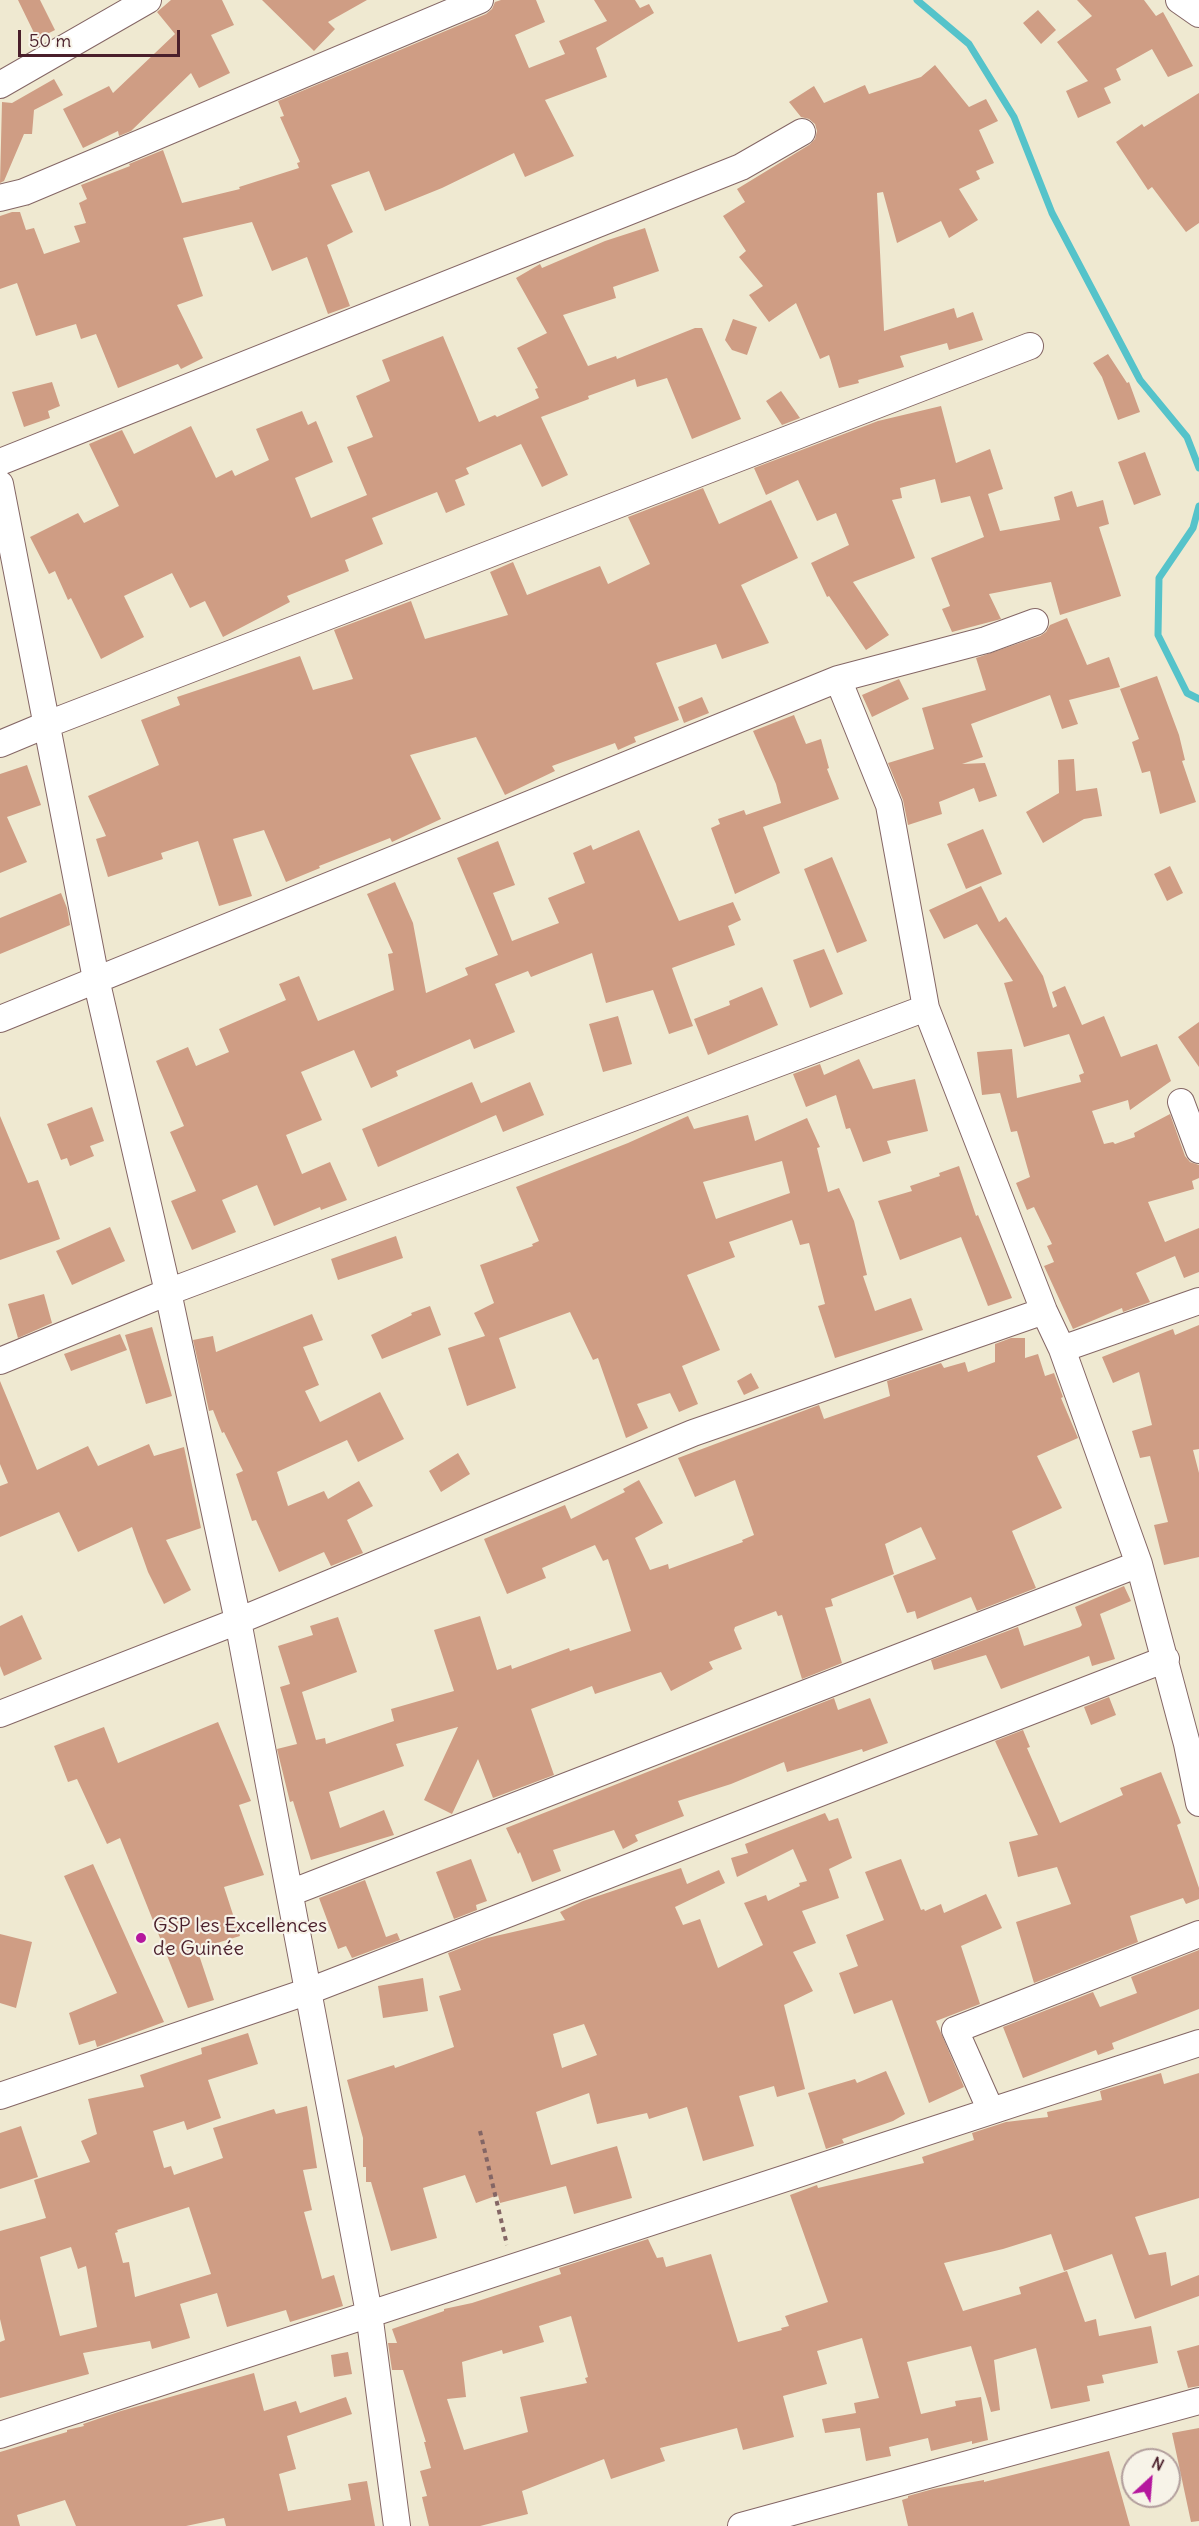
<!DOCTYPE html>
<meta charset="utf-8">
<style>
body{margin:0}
#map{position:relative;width:1199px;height:2526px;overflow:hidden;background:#efe9d1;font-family:Delius,sans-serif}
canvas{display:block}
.north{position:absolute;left:1121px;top:2448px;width:60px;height:60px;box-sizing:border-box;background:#f7f3e8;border:2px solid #b29e9c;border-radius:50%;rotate:26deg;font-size:16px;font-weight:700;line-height:24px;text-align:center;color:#4a1f2b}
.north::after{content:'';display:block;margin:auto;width:21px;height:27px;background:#b5179e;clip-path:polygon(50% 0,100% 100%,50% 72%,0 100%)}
.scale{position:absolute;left:18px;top:30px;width:162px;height:27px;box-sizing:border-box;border:3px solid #4a1f2b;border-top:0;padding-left:8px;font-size:18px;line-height:21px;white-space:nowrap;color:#4a1f2b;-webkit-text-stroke:4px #f7f3e8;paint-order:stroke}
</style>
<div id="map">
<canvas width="1199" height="2526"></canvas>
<div class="north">N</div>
<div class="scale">50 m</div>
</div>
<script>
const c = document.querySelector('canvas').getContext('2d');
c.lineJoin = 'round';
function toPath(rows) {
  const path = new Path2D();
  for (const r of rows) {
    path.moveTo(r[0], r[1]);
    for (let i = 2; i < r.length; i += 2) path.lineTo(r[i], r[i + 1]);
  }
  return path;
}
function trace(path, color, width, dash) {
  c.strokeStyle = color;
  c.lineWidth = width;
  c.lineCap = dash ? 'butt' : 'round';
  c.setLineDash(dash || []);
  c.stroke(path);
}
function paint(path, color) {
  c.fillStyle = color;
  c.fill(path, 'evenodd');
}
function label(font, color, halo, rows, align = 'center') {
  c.font = font + ' Delius,sans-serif';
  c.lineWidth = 4.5;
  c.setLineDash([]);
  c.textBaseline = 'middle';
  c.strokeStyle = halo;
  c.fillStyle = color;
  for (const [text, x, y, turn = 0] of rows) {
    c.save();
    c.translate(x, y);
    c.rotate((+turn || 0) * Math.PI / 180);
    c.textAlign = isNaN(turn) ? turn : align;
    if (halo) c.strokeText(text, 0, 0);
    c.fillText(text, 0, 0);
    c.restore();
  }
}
trace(toPath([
 [917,0,969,44,1014,117,1052,213,1140,380,1187,437,1199,468],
 [1199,506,1193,528,1159,578,1158,635,1187,693,1199,699]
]), '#55c3ca', 7);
paint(toPath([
 [18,0,40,0,55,30,37,39],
 [171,0,222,0,234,25,211,35,230,73,199,88,191,73,131,131,119,136,118,131,83,148,63,109,109,86,113,93,175,34,157,12],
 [262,0,367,0,328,22,335,29,314,51],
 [501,0,536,0,545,22,515,35,529,68,565,54,559,41,607,21,594,0,635,0,640,8,649,4,654,13,596,48,607,77,545,100,574,156,525,177,514,153,442,188,385,211,369,171,331,185,353,232,327,245,350,306,328,314,307,257,272,271,252,222,183,238,203,296,177,305,203,358,181,369,178,364,118,388,96,334,81,339,76,324,36,336,17,283,0,289,0,216,12,212,20,212,26,230,34,228,44,254,80,242,74,226,86,223,79,203,87,199,81,185,130,166,129,164,163,150,182,203,240,189,239,187,299,168,297,163,300,162,280,117,284,116,278,101,486,14,492,9,495,2],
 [1077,0,1144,0,1156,16,1163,12,1193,66,1168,77,1152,49,1116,69,1121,80,1104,88,1111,103,1078,118,1066,91,1088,81,1057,42,1092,16],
 [1038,10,1056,30,1041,44,1023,23],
 [935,65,969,107,986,99,998,121,979,130,994,163,976,171,980,179,959,189,978,220,949,238,941,221,897,243,883,192,877,193,884,331,954,308,957,318,973,312,983,340,949,350,947,343,900,356,904,367,858,380,859,383,839,388,829,355,820,359,796,303,769,322,749,295,763,286,739,257,746,251,723,216,745,202,737,189,809,145,815,139,817,131,815,124,809,119,801,117,789,102,814,86,824,103,865,85,869,94,921,77],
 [54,79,63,95,34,110,32,134,24,134,4,181,0,183,2,102,12,103],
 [1199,93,1199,223,1186,232,1152,187,1148,190,1116,142,1142,124,1144,127],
 [645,228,659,271,613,287,616,298,563,315,588,366,616,356,617,359,695,328,702,328,741,419,692,439,667,378,637,387,635,379,588,396,589,399,541,417,568,475,542,487,521,444,466,468,469,474,455,480,465,505,446,513,437,492,372,518,383,544,345,560,349,571,287,596,290,602,223,637,205,601,190,608,172,573,124,596,144,637,101,659,71,598,68,600,55,571,49,574,30,537,78,513,84,523,119,506,89,444,122,430,134,454,191,426,216,478,232,470,235,476,269,460,256,429,302,411,308,425,316,421,333,462,295,478,311,518,367,495,347,447,373,437,356,396,390,381,382,360,443,336,479,422,495,415,497,417,539,398,535,389,538,388,517,348,547,333,516,278,540,264,542,268,605,241],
 [733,319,757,327,747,355,732,350,725,340],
 [1108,354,1127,383,1129,382,1140,412,1118,420,1102,377,1093,363],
 [52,382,60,406,48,411,50,418,24,427,12,392],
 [781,391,800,418,782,425,766,401],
 [941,406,956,463,990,449,1003,489,988,494,1000,531,1060,520,1054,497,1072,491,1077,507,1103,500,1109,524,1099,527,1121,596,1060,615,1051,582,989,594,1001,619,952,632,942,609,950,606,931,558,984,537,970,496,941,503,935,479,900,488,902,498,892,500,915,558,853,582,889,635,866,650,829,596,827,597,811,563,849,545,836,513,817,521,798,480,766,495,754,468,878,421],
 [1145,452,1161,495,1134,505,1118,462],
 [703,488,719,524,771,500,798,558,741,585,769,643,722,659,716,644,656,663,679,720,634,737,636,742,618,750,615,743,552,766,555,771,505,795,476,737,410,755,441,819,392,842,390,838,319,866,320,868,286,882,264,830,233,839,252,896,219,906,198,841,161,853,163,859,108,877,96,839,106,836,88,796,159,765,141,720,180,705,177,697,300,656,313,690,353,679,334,630,411,601,425,639,508,615,490,572,513,562,527,595,600,566,608,584,650,564,628,517],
 [1067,618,1087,665,1109,657,1120,687,1069,700,1078,724,1062,729,1050,695,971,724,983,757,962,764,985,763,997,796,979,802,974,788,939,802,942,814,908,825,903,800,888,763,934,749,922,708,986,690,976,658,1040,636,1046,632,1050,625],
 [1157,676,1179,735,1185,760,1182,761,1196,802,1160,814,1150,771,1142,773,1132,742,1139,739,1120,689],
 [899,679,909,699,872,717,862,695],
 [702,697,709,713,684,723,678,707],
 [794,715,806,744,821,739,829,768,827,769,839,799,763,827,780,873,735,894,711,828,720,824,718,819,744,810,746,815,781,803,776,784,753,731],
 [1074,759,1076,791,1097,788,1102,816,1084,819,1043,843,1026,812,1059,793,1058,760],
 [27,765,41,805,7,817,27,862,0,873,0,774],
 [983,829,1002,874,966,889,947,844],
 [639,830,679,921,733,902,741,920,728,926,735,945,672,968,693,1026,669,1034,653,990,606,1003,592,953,531,977,528,971,495,984,515,1032,474,1049,470,1039,396,1071,398,1076,371,1088,354,1050,301,1072,322,1120,286,1135,302,1174,330,1162,347,1200,321,1210,320,1207,274,1226,257,1185,222,1200,236,1232,192,1250,171,1201,196,1191,170,1132,184,1126,156,1061,188,1047,196,1066,229,1052,219,1029,286,1000,279,984,299,976,318,1021,394,990,388,954,393,953,367,894,395,882,413,923,426,993,468,975,465,968,498,955,457,858,498,841,515,885,493,893,512,941,559,923,548,898,585,883,573,853,591,845,593,850],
 [832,857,867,941,837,953,804,869],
 [1170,866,1183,893,1167,901,1154,874],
 [981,886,999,922,1006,917,1043,976,1053,1008,1057,1006,1052,992,1065,986,1082,1025,1104,1016,1121,1057,1157,1044,1171,1081,1130,1110,1128,1100,1092,1111,1104,1144,1113,1142,1115,1144,1135,1137,1134,1133,1170,1114,1185,1156,1190,1162,1199,1165,1199,1178,1192,1181,1194,1189,1148,1202,1165,1242,1199,1228,1199,1272,1184,1278,1175,1256,1136,1273,1150,1302,1123,1312,1122,1308,1073,1329,1044,1266,1054,1262,1047,1246,1052,1244,1034,1207,1027,1210,1016,1183,1030,1177,1017,1131,1011,1132,1000,1093,982,1095,977,1052,1012,1049,1017,1098,1081,1082,1079,1075,1084,1073,1069,1034,1024,1047,1004,983,1013,981,977,924,944,939,929,910],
 [61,893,67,908,70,925,0,954,0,918],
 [824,949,843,994,810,1008,793,960],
 [762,987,778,1025,708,1055,694,1019,730,1005,729,1001],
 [618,1016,632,1064,603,1072,589,1024],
 [1199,1022,1199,1067,1178,1037],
 [859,1059,873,1089,915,1079,928,1131,887,1141,891,1153,863,1162,850,1128,846,1129,836,1095,806,1107,793,1074,820,1064,824,1075],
 [472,1082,481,1103,530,1082,544,1115,503,1132,496,1115,378,1167,362,1129],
 [92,1107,104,1141,90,1146,94,1156,70,1166,67,1158,61,1160,47,1124],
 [748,1115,755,1141,807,1118,820,1147,817,1148,828,1192,839,1188,854,1221,867,1275,863,1276,875,1311,911,1298,923,1330,835,1358,818,1306,825,1304,809,1243,800,1245,792,1220,729,1242,735,1257,687,1275,720,1350,682,1366,698,1404,679,1412,670,1393,637,1404,648,1428,626,1438,598,1358,593,1360,570,1312,499,1338,516,1388,467,1406,448,1348,485,1336,474,1313,494,1303,480,1265,533,1246,532,1244,539,1241,516,1187,628,1143,688,1116,694,1129],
 [782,1161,790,1193,716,1219,703,1182],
 [0,1116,28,1183,38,1180,60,1239,0,1260],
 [959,1166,976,1216,978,1215,1012,1298,988,1306,961,1237,900,1260,878,1201,912,1191,910,1186,940,1176,939,1173],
 [110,1227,125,1261,72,1285,56,1251],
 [396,1236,403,1258,338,1280,331,1259],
 [44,1294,52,1323,18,1338,8,1304],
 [430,1306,441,1335,382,1359,371,1335,412,1315,411,1313],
 [312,1314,323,1340,303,1347,319,1385,305,1391,320,1422,380,1392,404,1439,358,1462,347,1440,277,1472,288,1506,324,1491,328,1499,359,1481,373,1506,347,1520,363,1553,331,1566,324,1552,279,1572,256,1520,252,1521,236,1474,243,1471,224,1432,222,1433,213,1410,209,1411,193,1340,213,1336,216,1352],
 [1199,1325,1199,1449,1193,1450,1199,1473,1199,1557,1164,1565,1154,1525,1168,1522,1150,1456,1140,1458,1132,1431,1152,1425,1139,1372,1113,1383,1102,1357,1173,1329,1175,1335],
 [152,1327,172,1396,146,1404,125,1335],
 [120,1334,127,1350,71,1371,64,1354],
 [1011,1338,1025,1338,1025,1358,1038,1354,1045,1376,1054,1373,1063,1397,1061,1398,1078,1438,1037,1456,1062,1508,1012,1531,1036,1588,977,1611,971,1597,917,1619,915,1611,907,1613,893,1576,936,1559,921,1527,885,1544,894,1574,831,1599,833,1606,825,1608,842,1663,802,1679,782,1615,778,1616,776,1611,735,1627,734,1630,742,1649,709,1662,713,1669,671,1691,661,1672,595,1694,592,1686,531,1709,554,1775,493,1798,478,1759,452,1814,424,1800,458,1727,396,1744,404,1766,329,1792,340,1828,384,1810,394,1835,311,1860,293,1801,290,1802,277,1749,297,1744,280,1687,290,1684,278,1646,313,1635,310,1626,338,1617,357,1672,302,1692,316,1740,325,1738,326,1744,394,1721,391,1709,454,1691,434,1630,480,1616,497,1670,511,1665,512,1669,569,1648,570,1651,631,1631,608,1559,603,1561,595,1545,542,1568,546,1578,507,1594,484,1539,565,1505,571,1519,625,1492,623,1489,639,1480,663,1523,635,1538,650,1570,668,1564,669,1569,743,1542,742,1540,754,1535,735,1480,695,1497,678,1458,819,1405,824,1419,890,1396,887,1381,941,1363,944,1368,965,1362,968,1372,995,1362,995,1344],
 [751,1373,759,1388,744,1395,737,1381],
 [0,1381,37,1470,88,1446,98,1466,149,1444,154,1456,184,1447,201,1528,166,1540,191,1590,164,1604,148,1572,132,1527,78,1552,59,1512,0,1537,0,1486,8,1483,0,1464],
 [458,1453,470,1474,441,1492,429,1471],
 [1124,1586,1131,1601,1100,1614,1115,1659,1092,1666,1089,1656,1001,1689,986,1655,934,1670,931,1660,1018,1627,1024,1646,1080,1627,1082,1625,1075,1607],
 [22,1615,42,1659,4,1676,0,1666,0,1626],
 [1109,1697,1116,1715,1091,1725,1084,1707],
 [834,1698,838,1710,870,1698,888,1743,863,1752,862,1749,787,1772,784,1762,731,1784,678,1801,684,1816,635,1835,638,1841,623,1849,614,1830,553,1850,561,1871,532,1882,520,1852,518,1854,506,1828],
 [218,1722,251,1801,239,1805,264,1875,224,1887,240,1936,197,1949,214,2000,188,2008,120,1838,107,1844,77,1779,68,1782,54,1746,104,1727,118,1763],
 [1023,1730,1030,1747,1027,1748,1060,1823,1123,1795,1120,1788,1161,1772,1181,1823,1177,1825,1199,1888,1199,1899,1186,1904,1183,1898,1130,1916,1138,1942,1034,1983,1016,1922,1071,1904,1057,1867,1018,1877,1009,1842,1038,1835,995,1741],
 [825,1813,829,1821,838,1818,852,1858,829,1869,839,1898,802,1911,816,1943,793,1952,813,1991,784,2005,805,2089,777,2097,774,2086,739,2096,754,2146,703,2161,687,2107,649,2119,647,2113,597,2124,589,2093,536,2112,551,2165,617,2146,632,2198,574,2214,566,2186,500,2203,498,2195,476,2203,465,2175,423,2188,437,2238,391,2251,371,2182,366,2182,366,2167,363,2167,363,2138,347,2080,394,2065,395,2068,454,2047,439,1996,461,1990,448,1953,487,1938,565,1920,560,1912,583,1901,681,1868,687,1884,719,1870,725,1883,675,1907,683,1925,700,1919,718,1968,763,1945,744,1903,766,1895,768,1901,800,1886,799,1883,807,1881,793,1849,737,1877,731,1858,748,1853,745,1844],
 [584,2024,597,2055,562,2068,553,2034],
 [471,1859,487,1901,476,1905,477,1910,454,1919,436,1872],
 [901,1859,921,1910,924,1909,925,1911,941,1904,944,1913,986,1894,1002,1928,961,1946,980,2004,936,2021,964,2087,929,2103,892,2000,854,2014,839,1973,858,1966,846,1935,884,1920,865,1872],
 [93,1864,164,2022,97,2047,95,2040,79,2045,69,2013,117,1993,64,1876],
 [365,1880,386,1937,397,1933,400,1940,352,1958,346,1946,338,1949,319,1898],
 [0,1934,32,1942,16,2008,0,2003],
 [1199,1950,1199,2009,1112,2043,1114,2049,1098,2055,1096,2050,1023,2078,1003,2027,1093,1992,1100,2007,1137,1993,1131,1977],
 [423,1978,428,2011,383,2018,378,1986],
 [248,2033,258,2064,208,2080,221,2118,187,2130,184,2121,153,2131,164,2168,171,2166,174,2175,223,2158,213,2128,274,2109,276,2114,307,2106,317,2168,303,2170,312,2210,304,2212,322,2279,334,2275,343,2306,290,2322,286,2310,227,2327,217,2293,180,2304,190,2338,152,2349,150,2341,83,2353,89,2374,0,2398,0,2342,5,2340,0,2319,0,2231,46,2218,34,2180,90,2162,81,2141,97,2134,88,2099,144,2087,140,2075,202,2054,201,2048],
 [189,2207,211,2274,135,2297,129,2262,123,2263,115,2233,118,2232,117,2230],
 [71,2247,78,2269,86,2266,97,2327,60,2336,40,2257],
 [886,2071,905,2114,893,2121,842,2139,844,2143,826,2149,808,2093,855,2079,857,2083],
 [1161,2073,1164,2084,1199,2073,1199,2198,1135,2217,1149,2255,1166,2252,1171,2286,1199,2275,1199,2296,1135,2319,1112,2254,1064,2271,1051,2234,1003,2249,944,2263,963,2311,1021,2294,1019,2287,1067,2271,1085,2322,1096,2319,1099,2336,1151,2326,1158,2363,1102,2375,1104,2383,1087,2386,1090,2401,1051,2409,1036,2348,994,2360,1000,2410,991,2412,971,2346,907,2362,921,2414,956,2406,955,2401,981,2397,988,2440,972,2444,972,2441,931,2451,928,2438,889,2447,891,2456,866,2461,860,2428,825,2433,822,2419,856,2413,854,2403,879,2398,862,2338,817,2351,827,2384,783,2396,794,2437,743,2450,737,2428,660,2448,665,2461,611,2479,604,2459,522,2491,528,2514,480,2526,429,2526,422,2497,427,2496,420,2471,431,2468,424,2442,426,2442,403,2370,392,2370,388,2343,397,2343,392,2329,444,2311,444,2309,472,2303,561,2274,559,2268,648,2239,657,2258,663,2257,666,2267,711,2254,738,2342,782,2330,781,2328,789,2326,785,2316,828,2302,790,2195,817,2185,818,2188,924,2163,922,2157,974,2140,972,2133,1006,2122,1048,2117,1047,2112,1102,2100,1100,2091],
 [571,2316,588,2377,585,2378,587,2383,520,2397,528,2432,464,2450,447,2399,466,2397,462,2362,502,2350,503,2354,544,2342,539,2326],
 [21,2126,38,2177,0,2189,0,2133],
 [1199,2345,1199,2386,1188,2388,1177,2351],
 [348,2352,352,2374,334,2377,331,2355],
 [254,2373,264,2411,296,2401,300,2413,346,2397,352,2414,287,2436,296,2469,279,2474,288,2511,351,2500,348,2484,367,2481,375,2526,226,2526,224,2518,186,2526,76,2526,65,2500,17,2515,20,2526,0,2526,0,2452,67,2432,67,2430,84,2426,83,2424,121,2411],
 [1199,2428,1199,2521,1191,2522,1172,2433],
 [1109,2451,1130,2526,908,2526,902,2500,908,2498,908,2496,933,2489,984,2480,984,2482]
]), '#cf9d84');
const minor = toPath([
 [1179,0,1199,14],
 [0,85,148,0],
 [0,198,24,192,480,0],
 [0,462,741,167,802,132],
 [0,484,96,979,168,1292,238,1621,369,2313,397,2526],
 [838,679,889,805,926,1008,1044,1311,1062,1349,1139,1564,1187,1744,1199,1803],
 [0,744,48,724,1030,346],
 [0,1019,838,679,986,640,1035,622],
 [1181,1102,1199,1150],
 [1062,1349,1199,1301],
 [0,1361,168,1292,926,1008],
 [0,1714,238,1621,693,1433,1044,1311],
 [290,1893,1139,1564],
 [0,2096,309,1991,1166,1659],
 [991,2111,955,2030,1199,1934],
 [0,2435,1199,2043],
 [741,2526,1199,2401]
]);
trace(minor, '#846665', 28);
trace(toPath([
 [480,2131,507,2245]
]), '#846665', 4, [4.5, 4.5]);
trace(minor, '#fff', 26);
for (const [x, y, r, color] of [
 [141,1938,6,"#b5179e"]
]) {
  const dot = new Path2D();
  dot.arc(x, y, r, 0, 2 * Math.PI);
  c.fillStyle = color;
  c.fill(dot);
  trace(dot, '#f7f3e8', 2);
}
label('20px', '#4a1f2b', '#f7f3e8', [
 ["GSP les Excellences",153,1926],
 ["de Guinée",153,1949]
], 'left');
</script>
